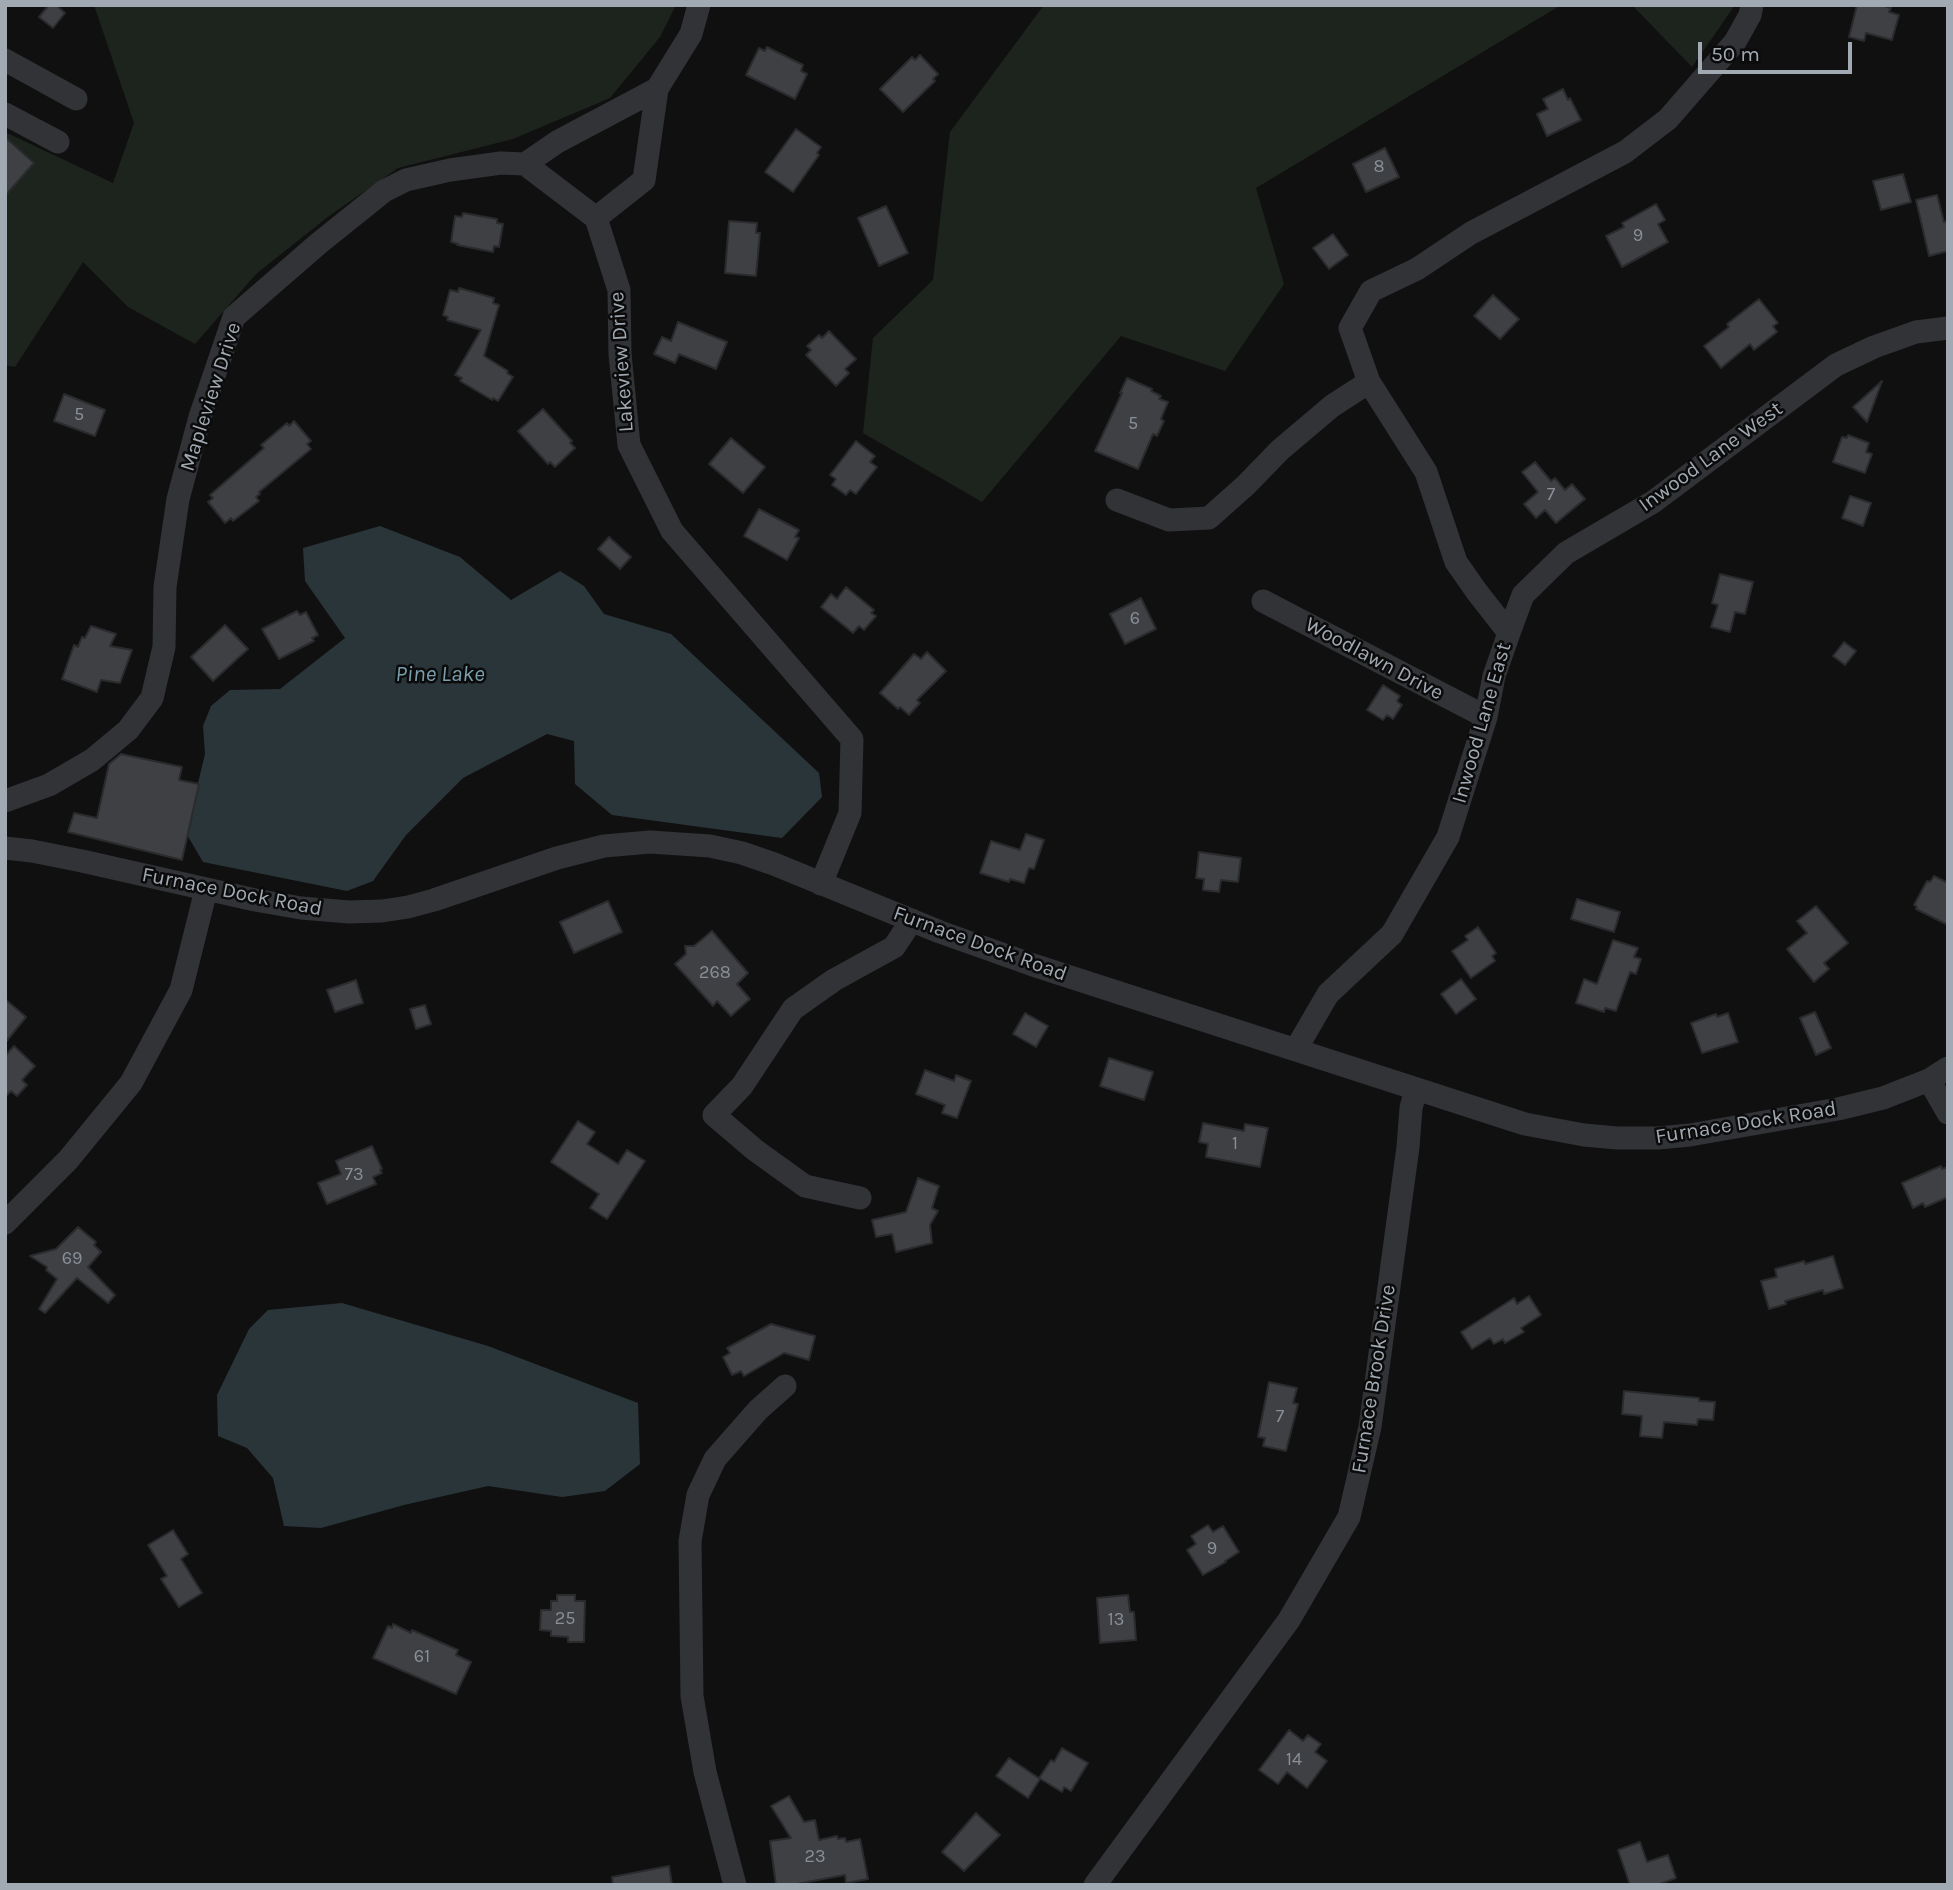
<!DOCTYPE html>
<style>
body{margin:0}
#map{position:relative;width:1953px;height:1890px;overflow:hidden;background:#101011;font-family:Karla,sans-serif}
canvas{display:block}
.frame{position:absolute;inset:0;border:7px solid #a1a9b2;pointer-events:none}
.scale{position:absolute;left:1698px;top:42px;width:154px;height:32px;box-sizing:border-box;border:4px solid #a1a9b2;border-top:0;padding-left:9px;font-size:21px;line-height:24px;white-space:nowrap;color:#a1a9b2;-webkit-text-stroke:5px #0b0b0c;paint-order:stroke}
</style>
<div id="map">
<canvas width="1953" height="1890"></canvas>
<div class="frame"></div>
<div class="scale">50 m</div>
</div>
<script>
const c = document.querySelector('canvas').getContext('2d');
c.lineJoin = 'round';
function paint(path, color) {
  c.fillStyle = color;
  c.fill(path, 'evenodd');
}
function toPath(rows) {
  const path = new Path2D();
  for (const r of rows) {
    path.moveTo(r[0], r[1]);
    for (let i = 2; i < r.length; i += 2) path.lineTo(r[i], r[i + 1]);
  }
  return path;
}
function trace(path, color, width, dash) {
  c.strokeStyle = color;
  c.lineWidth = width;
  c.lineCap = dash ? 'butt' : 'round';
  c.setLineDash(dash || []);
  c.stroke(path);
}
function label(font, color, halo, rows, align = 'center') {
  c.font = font + ' Karla,sans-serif';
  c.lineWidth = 5;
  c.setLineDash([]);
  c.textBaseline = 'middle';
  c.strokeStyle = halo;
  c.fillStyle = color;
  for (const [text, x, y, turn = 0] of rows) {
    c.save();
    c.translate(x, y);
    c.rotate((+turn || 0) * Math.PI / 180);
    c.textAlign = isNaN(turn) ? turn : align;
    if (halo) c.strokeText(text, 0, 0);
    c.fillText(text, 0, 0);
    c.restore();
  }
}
paint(toPath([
 [94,5,676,5,660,37,610,98,513,139,398,168,329,216,256,274,195,344,128,307,83,262,15,367,5,365,5,132,113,183,134,123],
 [1044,5,1561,5,1256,188,1284,284,1225,371,1121,336,982,502,863,433,873,338,933,280,950,132],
 [1632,5,1735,5,1692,67]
]), '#1d241d');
paint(toPath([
 [380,526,460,557,511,600,560,571,584,586,604,614,671,634,819,773,822,797,782,838,612,815,575,784,574,741,547,734,463,778,406,835,373,881,347,891,203,862,186,833,205,754,203,726,211,706,230,690,280,689,345,638,305,581,303,548],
 [342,1303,488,1346,638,1403,640,1464,605,1491,562,1497,488,1486,404,1505,321,1528,284,1526,273,1478,247,1448,218,1436,217,1395,249,1329,268,1310]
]), '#2a3539');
const building = toPath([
 [49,5,56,5,65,13,53,28,39,17,49,5],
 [1857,5,1880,5,1891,8,1889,12,1899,15,1892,40,1866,33,1864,41,1849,37,1857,5],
 [767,47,803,65,801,71,807,74,795,99,746,75,759,48,765,51,767,47],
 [920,55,938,74,933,79,935,81,903,112,880,89,912,57,915,60,920,55],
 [1563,89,1568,100,1570,98,1581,120,1547,136,1537,114,1548,109,1543,99,1563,89],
 [796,129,821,147,817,153,819,155,793,192,765,172,796,129],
 [5,137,34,163,5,196,5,137],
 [1385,148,1399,177,1366,192,1353,164,1385,148],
 [1903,174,1911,202,1881,210,1873,181,1903,174],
 [1937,195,1944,222,1948,221,1948,251,1929,256,1916,200,1937,195],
 [1656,204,1665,220,1658,224,1668,242,1622,267,1606,236,1624,227,1622,223,1656,204],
 [886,206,908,253,879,266,858,218,886,206],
 [463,213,497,219,497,223,503,224,499,247,494,246,493,252,457,245,458,244,451,242,455,216,462,217,463,213],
 [729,221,757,223,756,233,760,233,756,276,725,273,729,221],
 [1333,234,1348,255,1329,269,1313,248,1333,234],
 [459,288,494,298,493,303,499,305,484,356,508,371,507,373,513,377,498,401,493,398,492,400,460,381,462,378,455,375,481,330,447,320,448,317,443,315,450,290,458,292,459,288],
 [1493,295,1519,319,1500,339,1474,316,1493,295],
 [1759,299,1778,323,1773,326,1777,332,1754,350,1750,344,1721,368,1704,346,1729,327,1727,324,1759,299],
 [678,322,727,342,716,369,679,354,675,363,654,354,662,337,671,341,678,322],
 [829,331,856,359,845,369,849,373,836,386,806,355,811,350,807,346,819,335,822,338,829,331],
 [1127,378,1152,389,1151,391,1161,396,1159,399,1168,402,1161,419,1164,421,1157,436,1153,434,1138,469,1095,451,1122,393,1120,393,1127,378],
 [1882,381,1867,422,1853,407,1882,381],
 [64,394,105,410,95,436,54,421,64,394],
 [543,409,572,441,570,443,575,448,555,467,550,462,548,464,518,431,543,409],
 [294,421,311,441,307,444,311,449,259,492,260,494,256,497,259,501,233,521,231,518,225,523,208,502,213,498,210,495,264,448,261,445,287,423,289,426,294,421],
 [1848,435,1869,443,1866,452,1872,454,1865,473,1833,462,1842,437,1847,438,1848,435],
 [731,438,765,467,743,493,709,464,731,438],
 [856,441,875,456,870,462,877,467,856,494,850,490,846,495,832,485,836,479,830,475,856,441],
 [1535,462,1551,481,1555,478,1565,490,1572,484,1585,499,1556,523,1545,510,1536,518,1524,504,1538,492,1522,472,1535,462],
 [1850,496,1871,503,1863,526,1842,518,1850,496],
 [759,509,799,530,795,537,799,538,787,560,744,536,759,509],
 [609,537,631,557,620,569,598,549,609,537],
 [1720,574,1753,582,1745,614,1735,612,1730,632,1711,627,1718,605,1712,603,1720,574],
 [846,587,874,610,871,613,876,616,864,630,859,626,853,633,821,607,831,594,837,599,846,587],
 [1141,598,1156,629,1125,644,1110,614,1141,598],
 [297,611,300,615,306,612,318,635,312,638,314,641,279,659,262,629,297,611],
 [225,625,248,649,213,681,191,657,225,625],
 [91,626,116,634,110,646,132,650,120,683,101,680,97,692,62,679,74,645,78,647,82,637,85,638,91,626],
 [1844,642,1856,651,1845,665,1833,656,1844,642],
 [927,652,946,671,917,700,920,703,909,715,900,707,898,709,880,693,914,654,921,659,927,652],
 [1383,685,1400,696,1397,701,1402,705,1393,719,1387,715,1383,720,1367,710,1383,685],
 [121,754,182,767,179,780,199,784,182,860,68,832,74,813,97,818,109,764,121,754],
 [1026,834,1044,840,1034,869,1029,868,1024,883,1010,879,1009,882,980,873,991,841,1020,850,1026,834],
 [1199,852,1241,858,1238,882,1221,880,1219,892,1203,890,1204,879,1196,878,1199,852],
 [1934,876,1948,883,1948,925,1916,909,1917,907,1914,905,1927,881,1930,882,1934,876],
 [1577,899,1620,912,1614,932,1571,919,1577,899],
 [608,901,622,932,574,953,560,922,608,901],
 [1816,906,1848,943,1824,963,1829,969,1814,982,1787,949,1807,933,1797,921,1816,906],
 [1478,927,1496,953,1492,956,1495,961,1471,978,1452,951,1468,940,1465,936,1478,927],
 [712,931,748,973,737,984,750,999,731,1016,717,1001,713,1006,675,964,686,954,685,946,694,946,712,931],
 [1613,940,1638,948,1634,957,1641,959,1636,974,1630,972,1616,1011,1605,1008,1604,1012,1576,1003,1584,979,1597,984,1613,940],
 [1461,979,1476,999,1456,1014,1441,994,1461,979],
 [356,980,363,1003,335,1012,327,990,356,980],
 [5,999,26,1017,5,1043,5,999],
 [425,1005,431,1024,416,1029,410,1009,425,1005],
 [1815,1012,1831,1048,1816,1055,1800,1018,1815,1012],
 [1025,1013,1048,1026,1036,1047,1013,1034,1025,1013],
 [1728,1013,1738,1042,1702,1053,1691,1023,1716,1014,1717,1017,1728,1013],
 [14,1046,35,1066,22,1080,27,1085,17,1096,11,1091,5,1097,5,1056,14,1046],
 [1109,1058,1153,1072,1144,1100,1100,1086,1109,1058],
 [925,1070,954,1081,956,1075,971,1081,957,1118,942,1113,945,1105,916,1094,925,1070],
 [578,1121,595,1132,587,1144,618,1164,627,1150,645,1161,607,1219,590,1208,599,1194,551,1162,578,1121],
 [1203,1123,1244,1131,1245,1124,1268,1128,1260,1167,1206,1157,1208,1144,1199,1142,1203,1123],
 [372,1146,382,1169,380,1170,382,1173,373,1177,376,1184,327,1204,318,1183,341,1174,336,1161,372,1146],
 [1941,1166,1942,1169,1948,1167,1948,1197,1925,1207,1923,1203,1913,1208,1902,1183,1941,1166],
 [918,1178,939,1186,932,1208,938,1211,930,1225,932,1243,896,1252,892,1234,876,1237,872,1220,906,1212,918,1178],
 [78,1227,96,1242,94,1245,101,1252,88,1267,115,1295,108,1303,77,1278,45,1313,39,1309,57,1279,46,1270,47,1267,30,1256,56,1249,78,1227],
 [1833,1256,1843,1288,1824,1294,1823,1290,1785,1301,1786,1304,1769,1309,1761,1281,1777,1277,1775,1269,1804,1261,1805,1264,1833,1256],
 [1529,1296,1541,1315,1521,1328,1524,1332,1505,1343,1503,1339,1494,1344,1490,1338,1472,1349,1461,1332,1514,1298,1517,1304,1529,1296],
 [771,1324,815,1336,809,1360,784,1353,744,1376,741,1371,732,1375,723,1357,730,1353,727,1348,771,1324],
 [1269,1382,1297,1388,1293,1403,1298,1404,1286,1451,1263,1446,1265,1438,1258,1437,1269,1382],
 [1624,1391,1699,1398,1699,1401,1715,1402,1713,1420,1698,1419,1697,1425,1664,1422,1662,1438,1640,1436,1642,1416,1622,1414,1624,1391],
 [1208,1525,1213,1532,1223,1526,1239,1552,1225,1561,1226,1562,1203,1575,1187,1550,1196,1544,1191,1536,1208,1525],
 [173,1530,188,1554,181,1559,202,1593,179,1607,161,1579,167,1576,148,1545,173,1530],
 [557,1595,575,1595,575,1601,585,1601,584,1642,568,1642,568,1637,551,1636,551,1631,540,1630,541,1610,551,1610,551,1601,557,1601,557,1595],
 [1128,1595,1130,1612,1134,1612,1136,1640,1100,1643,1097,1598,1128,1595],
 [393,1624,411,1633,412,1630,458,1650,456,1655,471,1662,456,1694,373,1658,388,1626,392,1628,393,1624],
 [1289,1730,1303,1741,1308,1735,1321,1744,1315,1752,1327,1761,1307,1788,1287,1772,1278,1784,1259,1770,1289,1730],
 [1062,1748,1088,1763,1071,1791,1064,1787,1062,1792,1039,1778,1051,1760,1054,1762,1062,1748],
 [1009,1758,1040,1779,1028,1798,996,1776,1009,1758],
 [789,1796,804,1822,815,1820,819,1840,837,1836,838,1839,845,1838,846,1842,860,1839,868,1879,846,1883,845,1875,791,1885,776,1885,770,1841,791,1838,771,1806,789,1796],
 [976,1813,1000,1835,964,1871,942,1852,976,1813],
 [1640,1842,1647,1862,1668,1855,1676,1878,1657,1885,1630,1885,1618,1850,1640,1842],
 [669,1866,672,1885,613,1885,612,1877,669,1866]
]);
paint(building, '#3f4044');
trace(building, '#2a2b2d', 2);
trace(toPath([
 [699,5,691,34,657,89,644,180,596,218,619,290,620,354,629,445,672,531,852,739,850,813,821,884],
 [5,60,76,99],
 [5,114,58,142],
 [525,164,596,218],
 [1117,500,1169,520,1209,518,1246,485,1280,450,1332,406,1369,382],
 [1263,601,1486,717],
 [1509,633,1523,595,1566,553,1653,502,1836,365,1874,347,1916,332,1948,328],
 [5,801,49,785,92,760,128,730,152,698,164,647,165,587,178,499,200,417,234,317,318,244,384,191,406,180,450,170,501,163,525,164,557,142,657,89],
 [5,848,32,851,82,861,255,900,301,908,349,912,382,911,408,907,434,900,557,858,604,846,650,842,710,846,742,853,774,864,940,932,1033,965,1525,1124,1584,1135,1617,1138,1658,1138,1690,1135,1838,1109,1883,1098,1929,1080,1948,1068],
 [1296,1049,1328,994,1392,934,1448,837,1486,717,1494,676,1509,633,1477,592,1456,562,1426,472,1369,382,1350,328,1371,291,1417,269,1471,233,1625,152,1668,119,1735,42,1750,15,1752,5],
 [1929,1080,1948,1113],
 [860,1198,805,1186,755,1150,714,1115,742,1086,793,1009,834,980,894,947,912,920],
 [5,1223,68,1160,131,1083,181,990,206,890],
 [735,1885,705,1772,692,1696,690,1541,698,1495,715,1459,758,1410,785,1386],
 [1095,1885,1289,1620,1349,1517,1370,1427,1408,1147,1411,1108,1416,1089]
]), '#313336', 23);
label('18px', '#888f96', null, [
 ["8",1379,167],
 ["9",1638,236],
 ["5",79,415],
 ["5",1133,424],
 ["7",1551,495],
 ["6",1135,619],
 ["268",715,973],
 ["1",1235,1144],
 ["73",354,1175],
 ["69",72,1259],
 ["7",1280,1417],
 ["9",1212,1549],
 ["25",565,1619],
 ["13",1116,1620],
 ["61",422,1657],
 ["14",1294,1760],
 ["23",815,1857]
]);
label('21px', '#a1a9b2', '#0b0b0c', [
 ["Lakeview Drive",622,362,-94],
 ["Mapleview Drive",211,397,-72],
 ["Inwood Lane West",1711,457,-36],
 ["Woodlawn Drive",1374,659,28],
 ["Inwood Lane East",1482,723,-74],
 ["Furnace Dock Road",232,892,11],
 ["Furnace Dock Road",980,944,20],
 ["Furnace Dock Road",1746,1123,-9],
 ["Furnace Brook Drive",1374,1379,-81]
]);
label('italic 23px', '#799ead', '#0b0b0c', [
 ["Pine Lake",440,674]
]);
</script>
